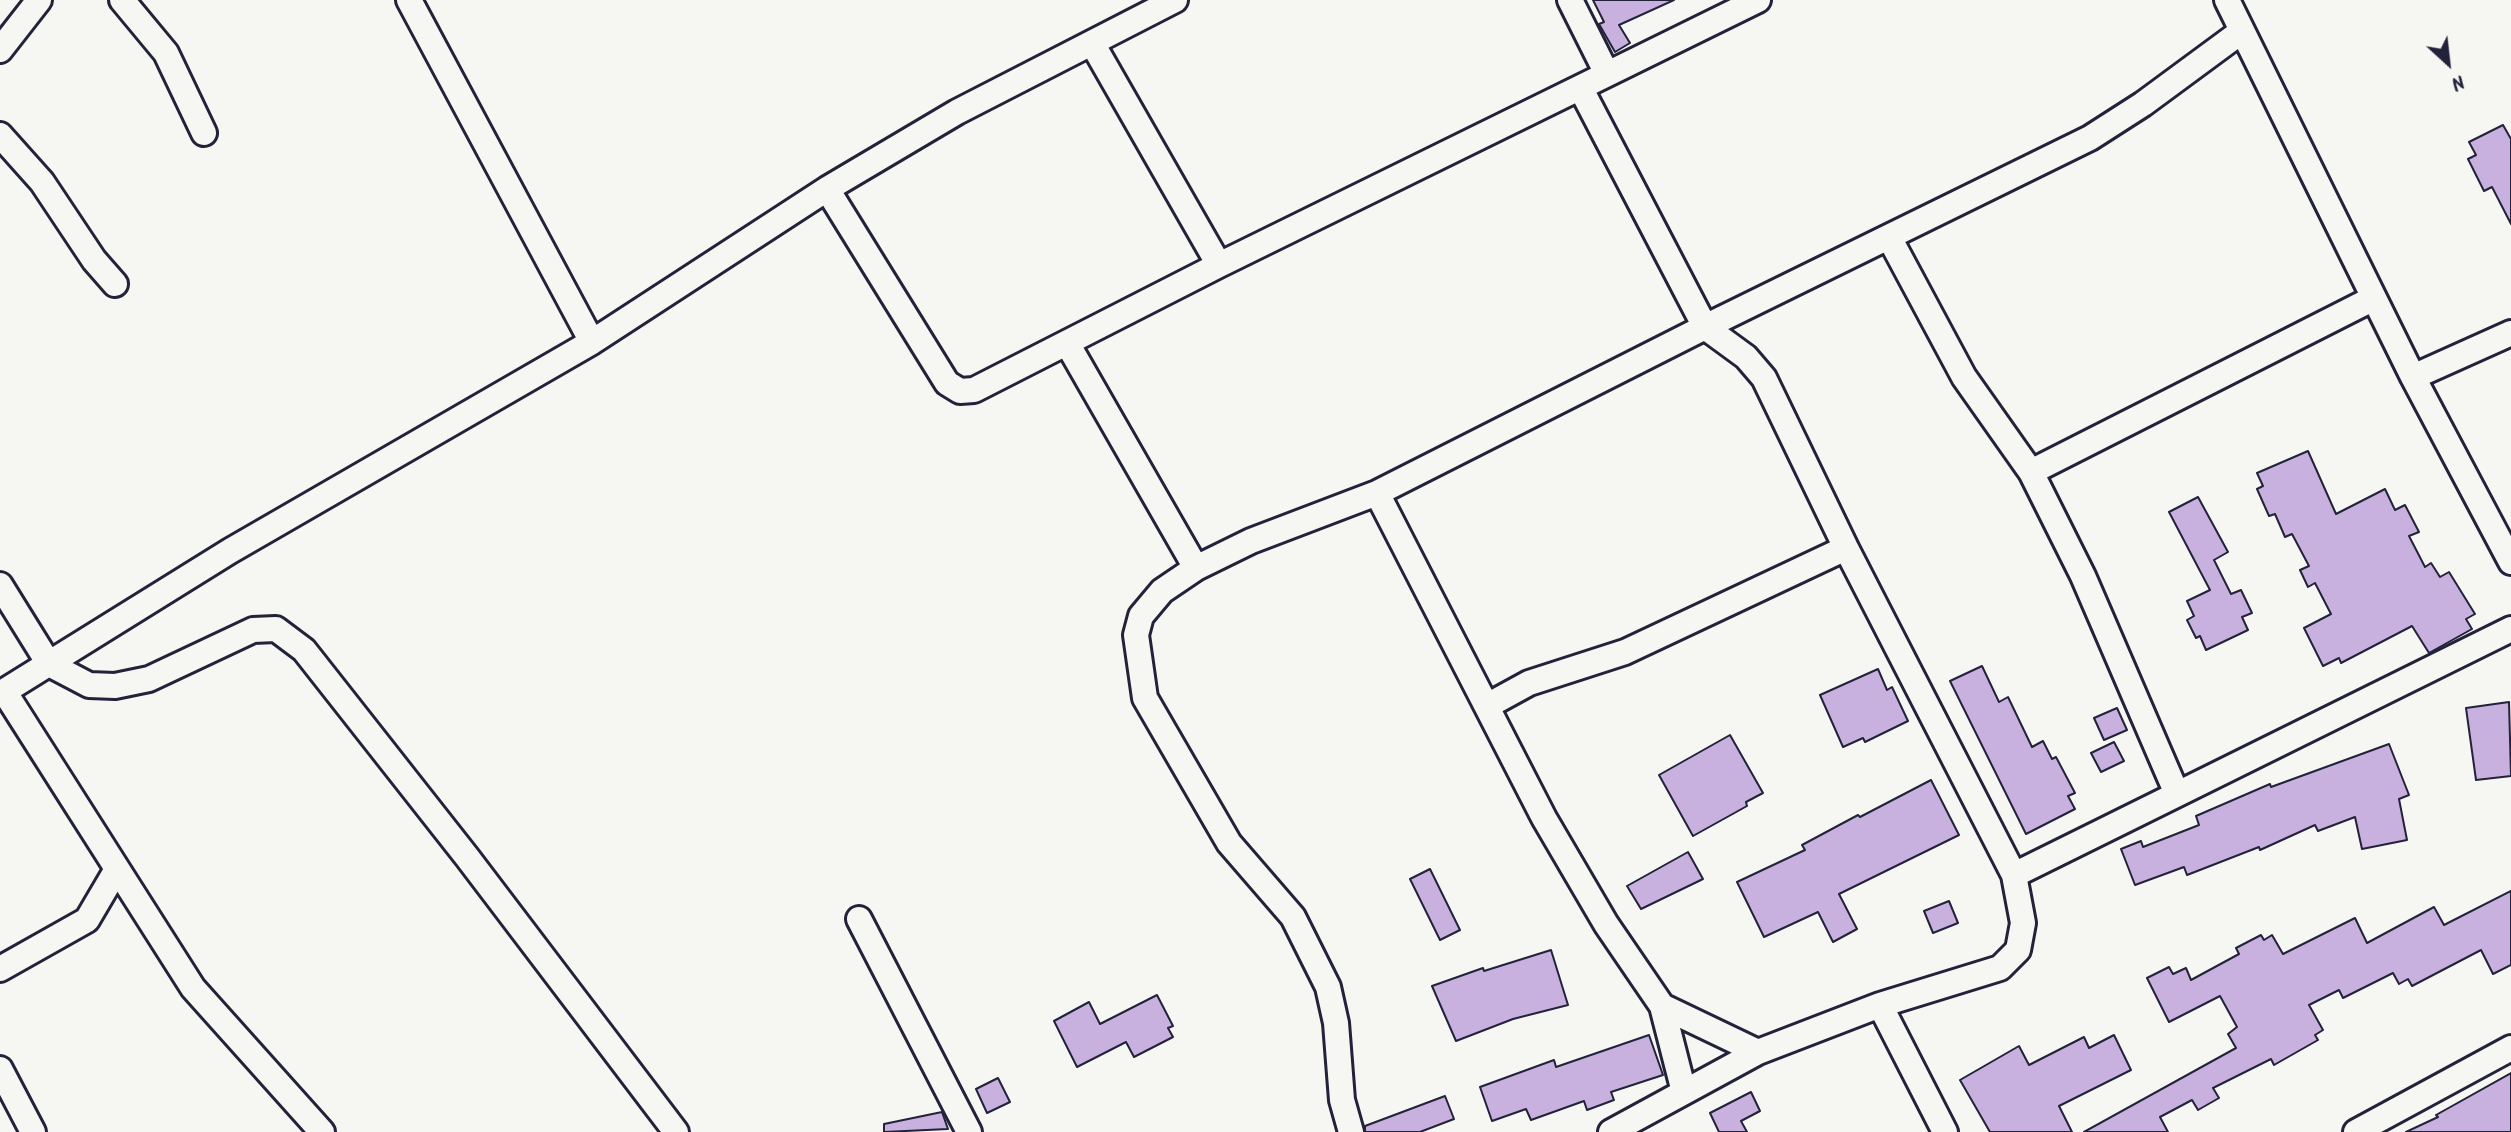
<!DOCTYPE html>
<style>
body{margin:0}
#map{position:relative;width:2511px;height:1132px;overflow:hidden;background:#f6f6f2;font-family:Kalam,sans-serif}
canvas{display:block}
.north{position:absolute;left:2413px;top:28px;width:70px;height:70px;-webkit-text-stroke:5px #f6f6f2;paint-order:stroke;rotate:153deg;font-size:19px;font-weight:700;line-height:28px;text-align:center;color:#22223b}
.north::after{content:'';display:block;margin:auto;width:24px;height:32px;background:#22223b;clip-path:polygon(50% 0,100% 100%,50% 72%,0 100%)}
</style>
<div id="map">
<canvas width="2511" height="1132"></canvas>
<div class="north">N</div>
</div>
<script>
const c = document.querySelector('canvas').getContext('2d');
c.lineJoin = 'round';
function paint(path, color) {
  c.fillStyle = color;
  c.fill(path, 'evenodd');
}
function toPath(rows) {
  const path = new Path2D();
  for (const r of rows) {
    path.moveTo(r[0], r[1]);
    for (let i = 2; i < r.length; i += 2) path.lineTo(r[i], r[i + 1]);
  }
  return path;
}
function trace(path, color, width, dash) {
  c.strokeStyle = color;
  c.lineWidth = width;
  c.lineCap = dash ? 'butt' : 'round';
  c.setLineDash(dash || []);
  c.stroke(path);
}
const building = toPath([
 [1593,0,1674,0,1619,25,1630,43,1615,52,1599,24,1604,22,1593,0],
 [2503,125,2511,139,2511,224,2492,187,2484,191,2468,159,2476,155,2469,142,2503,125],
 [2308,451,2336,514,2385,489,2395,510,2405,505,2419,532,2409,536,2425,567,2431,563,2440,577,2449,572,2475,614,2466,619,2472,629,2429,653,2412,626,2341,663,2339,658,2323,666,2304,628,2331,614,2315,583,2308,587,2300,570,2309,566,2292,534,2285,537,2275,514,2269,516,2257,489,2263,486,2257,473,2308,451],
 [2198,497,2228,552,2214,560,2231,594,2241,590,2252,613,2242,617,2248,630,2206,650,2200,636,2196,638,2187,620,2194,616,2187,601,2210,590,2169,512,2198,497],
 [1982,666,1999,702,2008,697,2032,747,2043,741,2052,759,2056,757,2075,793,2068,796,2075,809,2026,834,1950,681,1982,666],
 [1878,669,1887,690,1892,687,1908,721,1865,742,1863,738,1843,747,1820,695,1878,669],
 [2509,702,2511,776,2476,780,2466,708,2509,702],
 [2117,708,2127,730,2104,740,2094,718,2117,708],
 [1730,735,1763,793,1746,802,1747,806,1693,836,1659,775,1730,735],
 [2114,742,2124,761,2101,772,2091,753,2114,742],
 [2389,744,2409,795,2399,799,2407,840,2362,849,2355,817,2318,831,2315,825,2260,850,2259,847,2187,875,2184,867,2135,885,2121,849,2141,841,2143,847,2199,825,2196,816,2270,784,2271,787,2389,744],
 [1931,780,1959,835,1839,894,1857,929,1833,942,1818,912,1764,937,1737,882,1805,850,1802,845,1858,815,1860,817,1931,780],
 [1688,852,1703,879,1641,909,1627,886,1688,852],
 [1430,869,1460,930,1440,940,1410,879,1430,869],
 [2511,891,2511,965,2493,974,2481,950,2412,986,2408,979,2399,984,2393,973,2343,998,2339,990,2309,1005,2323,1030,2315,1035,2318,1040,2274,1065,2271,1059,2213,1088,2219,1098,2198,1110,2192,1100,2160,1117,2168,1132,2084,1132,2236,1048,2228,1034,2237,1027,2220,996,2169,1022,2147,978,2169,967,2173,974,2186,968,2191,980,2239,954,2236,948,2261,935,2264,940,2272,935,2283,954,2355,918,2367,943,2434,907,2444,925,2511,891],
 [1949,901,1958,923,1933,933,1924,911,1949,901],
 [1551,950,1568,1005,1513,1019,1456,1041,1432,986,1483,968,1484,971,1551,950],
 [1157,995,1173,1026,1168,1028,1173,1037,1134,1057,1126,1042,1077,1067,1054,1021,1089,1002,1100,1024,1157,995],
 [1649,1035,1663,1075,1611,1092,1614,1100,1587,1110,1584,1101,1531,1120,1526,1109,1492,1121,1480,1087,1554,1060,1556,1067,1649,1035],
 [2114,1035,2131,1070,2059,1106,2072,1132,1990,1132,1960,1080,2019,1046,2029,1065,2084,1037,2089,1048,2114,1035],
 [2511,1073,2511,1132,2406,1132,2438,1117,2436,1115,2511,1073],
 [998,1078,1010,1102,987,1113,976,1089,998,1078],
 [1751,1092,1760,1111,1741,1121,1747,1132,1719,1132,1710,1113,1751,1092],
 [1445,1096,1454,1119,1420,1132,1365,1132,1365,1126,1445,1096],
 [942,1112,948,1129,884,1132,884,1124,942,1112]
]);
paint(building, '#c9b1df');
trace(building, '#22223b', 2);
const minor = toPath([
 [122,0,166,53,204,133],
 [409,0,592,342],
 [1570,0,1607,74],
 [2227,0,2413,377,2511,562],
 [1092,43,1219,265],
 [0,50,39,0],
 [1581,89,1705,327,1746,357,1764,378,1846,548,2014,875,2023,923,2018,950,2000,968,1880,1005,1758,1052,1611,1132],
 [0,135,42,182,94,260,115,284],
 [827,189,947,383,960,391,974,390,1219,265,1758,0],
 [1890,239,1964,377,2031,472,2083,576,2177,794],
 [1067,343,1196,568],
 [2413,377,2511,333],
 [2031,472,2374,298],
 [1377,493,1544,818,1606,924,1662,1006,1684,1092],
 [0,585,49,664,89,685,115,686,149,679,253,630,276,629,304,650,467,857,676,1132],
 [4,691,193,988,322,1132],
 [0,694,230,551,592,342,827,189,957,112,1175,0],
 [1487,706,1529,683,1625,652,1846,548],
 [2014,875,2511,629],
 [859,919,969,1132],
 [0,969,87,920,117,869],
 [1880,1005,1945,1132],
 [1662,1006,1758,1052],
 [0,1069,33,1132],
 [1351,1132,1342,1100,1336,1023,1328,987,1293,917,1229,843,1145,698,1136,635,1141,616,1162,591,1196,568,1251,541,1377,493,1705,327,2090,138,2143,104,2242,31],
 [2356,1132,2511,1048]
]);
trace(minor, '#22223b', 30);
trace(minor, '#f6f6f2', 24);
</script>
